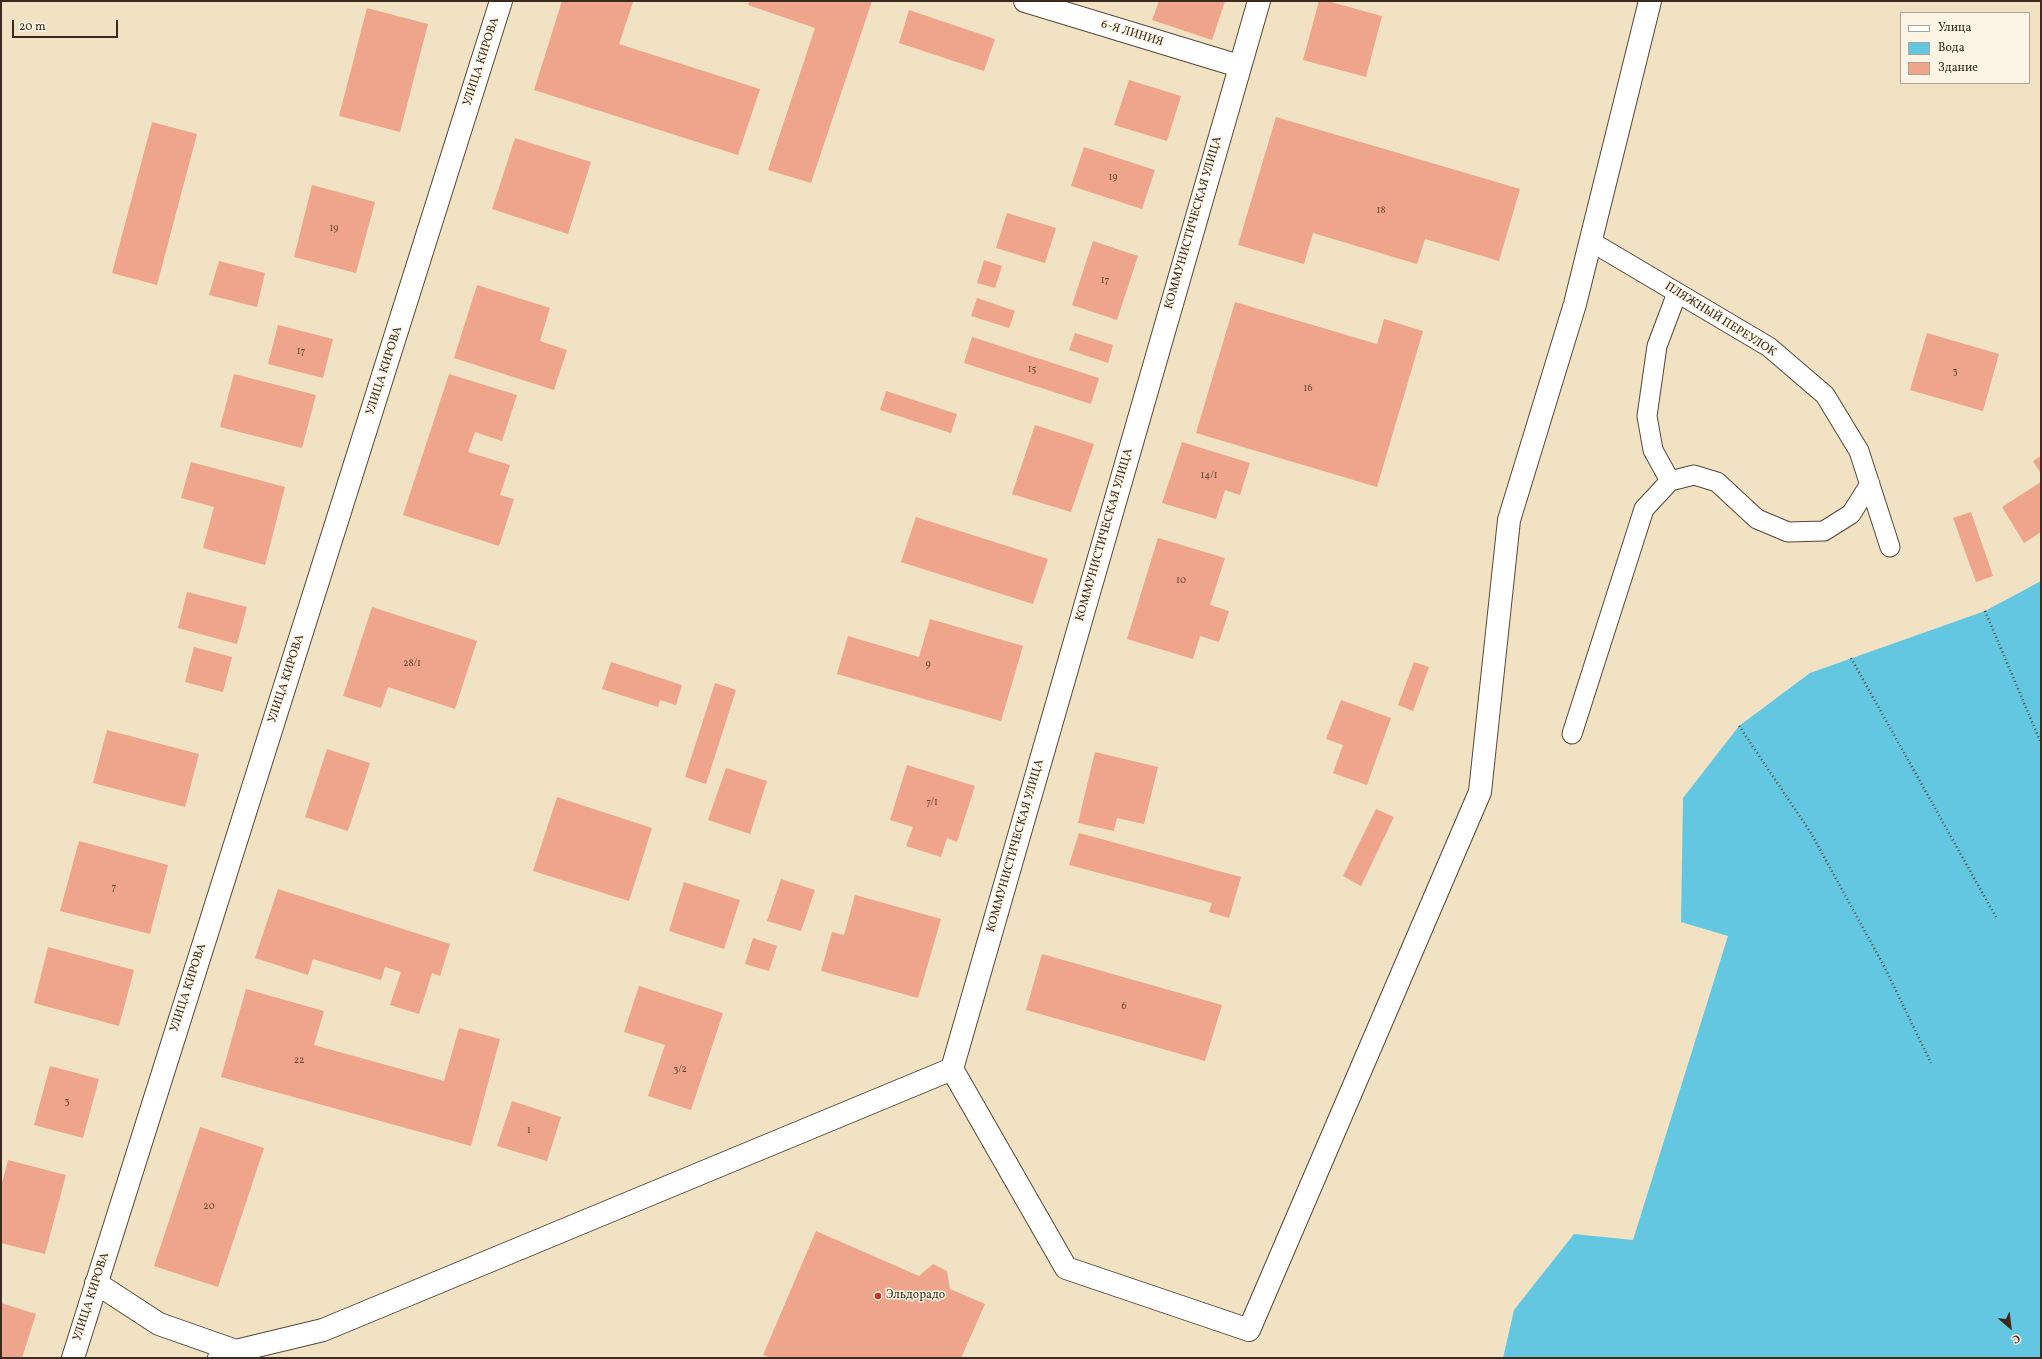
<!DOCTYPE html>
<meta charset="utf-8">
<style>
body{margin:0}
#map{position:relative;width:2042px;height:1359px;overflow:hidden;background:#f1e2c4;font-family:Vollkorn,serif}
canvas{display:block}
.frame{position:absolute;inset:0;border:2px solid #3b2a1e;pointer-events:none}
.legend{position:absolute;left:1900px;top:12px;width:130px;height:72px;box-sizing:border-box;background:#fcf5e5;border:1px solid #afa495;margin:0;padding:5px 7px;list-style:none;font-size:12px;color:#3b2a1e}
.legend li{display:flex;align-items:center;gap:8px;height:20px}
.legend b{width:20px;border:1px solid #afa495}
.north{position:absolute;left:1990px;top:1307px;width:40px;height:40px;-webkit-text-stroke:3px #fcf5e5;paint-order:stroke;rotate:152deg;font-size:11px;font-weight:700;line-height:16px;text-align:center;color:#3b2a1e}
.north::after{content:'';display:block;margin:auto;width:14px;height:18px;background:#3b2a1e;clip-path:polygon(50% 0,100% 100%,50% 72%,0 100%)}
.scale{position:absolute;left:12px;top:20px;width:106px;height:18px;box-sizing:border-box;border:2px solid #3b2a1e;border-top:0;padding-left:5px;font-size:12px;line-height:14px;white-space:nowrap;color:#3b2a1e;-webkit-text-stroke:3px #fcf5e5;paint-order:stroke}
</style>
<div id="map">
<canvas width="2042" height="1359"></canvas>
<div class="frame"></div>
<ul class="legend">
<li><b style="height:5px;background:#fff"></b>Улица</li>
<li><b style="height:11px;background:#64c7e2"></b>Вода</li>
<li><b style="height:11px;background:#efa58b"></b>Здание</li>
</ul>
<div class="north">С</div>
<div class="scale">20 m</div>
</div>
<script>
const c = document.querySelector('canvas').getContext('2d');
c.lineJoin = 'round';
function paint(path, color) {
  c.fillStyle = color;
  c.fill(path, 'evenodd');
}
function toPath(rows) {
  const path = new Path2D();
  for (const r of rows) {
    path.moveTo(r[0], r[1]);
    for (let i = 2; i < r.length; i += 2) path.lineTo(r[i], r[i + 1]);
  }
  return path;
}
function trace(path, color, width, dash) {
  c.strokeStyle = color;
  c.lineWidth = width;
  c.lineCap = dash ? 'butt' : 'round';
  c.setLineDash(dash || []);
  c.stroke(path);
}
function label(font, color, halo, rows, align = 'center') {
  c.font = font + ' Vollkorn,serif';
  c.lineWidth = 3;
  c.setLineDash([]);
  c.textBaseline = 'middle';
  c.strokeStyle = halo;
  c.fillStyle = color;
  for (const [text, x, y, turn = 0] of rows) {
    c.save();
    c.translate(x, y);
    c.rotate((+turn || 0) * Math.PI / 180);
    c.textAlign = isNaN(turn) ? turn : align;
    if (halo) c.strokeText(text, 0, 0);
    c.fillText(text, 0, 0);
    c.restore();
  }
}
paint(toPath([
 [2041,581,2041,1358,1503,1358,1514,1310,1574,1234,1633,1240,1728,936,1681,922,1683,798,1739,726,1810,673,1985,611]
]), '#64c7e2');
paint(toPath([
 [562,1,633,2,619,44,760,89,738,155,534,90],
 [750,1,872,1,811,183,768,170,815,28,748,5],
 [1159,1,1225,1,1212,40,1152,20],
 [1319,1,1327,1,1382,16,1366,77,1303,60],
 [367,8,428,24,400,132,339,116],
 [909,10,995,39,984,71,899,43],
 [1129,80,1181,96,1167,141,1114,125],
 [1276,117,1520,189,1499,261,1425,239,1417,264,1313,233,1304,264,1238,245],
 [152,122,197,134,157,285,112,273],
 [515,138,591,162,568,234,492,209],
 [1084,147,1155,170,1142,209,1071,186],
 [312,185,375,202,356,273,294,257],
 [1007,213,1056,228,1045,263,996,248],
 [1093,241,1138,256,1117,320,1072,305],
 [984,260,1002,266,995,288,977,283],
 [219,261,265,273,257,307,209,295],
 [477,285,550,308,540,341,567,350,554,390,454,358],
 [977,298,1015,311,1009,328,971,316],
 [1235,302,1377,344,1384,319,1423,331,1377,487,1196,433],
 [278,325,333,339,323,378,268,364],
 [1075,333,1113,345,1108,363,1069,350],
 [1927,333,1999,354,1983,411,1910,390],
 [972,337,1099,378,1091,404,964,363],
 [234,374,316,395,302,448,220,427],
 [449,374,517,395,502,441,475,432,468,452,510,465,500,495,514,499,499,546,403,515],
 [886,391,957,414,951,433,880,410],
 [1035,425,1094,444,1071,512,1012,494],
 [1182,442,1250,463,1240,495,1225,490,1216,519,1162,503],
 [2041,456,2041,474,2033,461],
 [191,462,285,487,265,565,203,548,214,507,181,498],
 [2041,482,2041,532,2024,543,2002,507],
 [1971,512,1993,576,1976,582,1953,518],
 [916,517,1048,559,1033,604,901,562],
 [1158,538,1225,558,1210,605,1229,611,1219,642,1200,636,1193,659,1127,639],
 [187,592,247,607,237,644,178,628],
 [372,607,477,641,455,709,388,687,381,708,343,696],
 [930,619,1023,646,1001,721,837,674,848,636,919,657],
 [194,647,232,657,223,692,185,682],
 [611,662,682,685,676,705,660,700,658,707,602,689],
 [1414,662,1429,667,1413,711,1398,705],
 [715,683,736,690,706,784,685,777],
 [1341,700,1391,718,1367,785,1333,773,1343,745,1326,739],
 [107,730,199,754,185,807,93,783],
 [327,749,370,763,348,831,305,817],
 [1095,752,1158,767,1144,824,1117,818,1114,831,1078,823],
 [907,765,975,786,957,842,947,838,941,857,906,846,913,827,890,820],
 [726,768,767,781,750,834,708,820],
 [557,797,652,828,629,901,533,871],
 [1376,809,1394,817,1361,886,1343,876],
 [1079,833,1241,877,1229,918,1209,912,1212,903,1069,865],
 [79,841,168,865,150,934,60,911],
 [781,879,815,890,801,931,767,921],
 [684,882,740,900,724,949,669,931],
 [278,889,450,944,440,976,432,973,419,1014,390,1005,401,972,385,967,381,980,313,959,308,975,255,958],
 [855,895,941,919,918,998,821,971,832,932,844,935],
 [753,938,777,946,769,971,745,964],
 [48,947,134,970,119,1026,34,1003],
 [1042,954,1222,1005,1205,1061,1026,1010],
 [639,986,723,1013,691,1110,648,1096,665,1045,624,1032],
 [246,989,324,1011,314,1045,444,1081,459,1028,500,1039,471,1146,221,1077],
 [50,1066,99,1079,83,1138,34,1125],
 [512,1101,561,1117,547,1161,497,1146],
 [200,1127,264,1148,218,1287,154,1266],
 [8,1160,66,1175,45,1254,1,1243,1,1187],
 [816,1231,919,1276,933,1264,947,1271,950,1289,985,1304,961,1358,771,1358,763,1355],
 [1,1303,36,1314,22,1358,1,1358]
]), '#efa58b');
const lane = toPath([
 [1590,241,1769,347,1825,395,1859,451,1890,547],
 [1670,481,1653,450,1647,416,1657,346,1677,293],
 [1572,734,1644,509,1670,481,1694,475,1717,482,1757,519,1788,532,1824,531,1851,514,1870,484]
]);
const street = toPath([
 [1025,1,1239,66],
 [952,1069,1259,1],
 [96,1283,159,1324,236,1351],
 [219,1358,236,1351,323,1330,952,1069,1066,1268,1249,1330,1480,792,1509,520,1575,304,1650,1]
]);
const secondary = toPath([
 [73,1358,501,1]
]);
trace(lane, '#564637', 21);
trace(street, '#564637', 24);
trace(secondary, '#564637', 24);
trace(toPath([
 [1985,611,2041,743],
 [1851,658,1997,919],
 [1739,726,1811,833,1885,968,1931,1063]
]), '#564637', 2.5, [1, 3]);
trace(lane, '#fff', 19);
trace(street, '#fff', 22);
trace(secondary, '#fff', 22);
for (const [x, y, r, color] of [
 [878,1296,4,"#c8321e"]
]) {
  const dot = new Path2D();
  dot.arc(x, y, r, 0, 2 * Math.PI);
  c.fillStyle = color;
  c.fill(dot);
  trace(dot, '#fcf5e5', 1.5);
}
label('10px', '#684939', null, [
 ["19",1113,178],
 ["18",1381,211],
 ["19",334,229],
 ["17",1105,281],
 ["17",301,352],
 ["15",1032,370],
 ["3",1955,372],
 ["16",1308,389],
 ["14/1",1209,476],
 ["10",1181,581],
 ["28/1",412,664],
 ["9",928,665],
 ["7/1",932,803],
 ["7",114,888],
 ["6",1124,1007],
 ["22",299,1061],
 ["3/2",680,1070],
 ["3",67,1102],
 ["1",529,1131],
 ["20",209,1207]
]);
label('12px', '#3b2a1e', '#fcf5e5', [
 ["6-Я ЛИНИЯ",1132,34,17],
 ["УЛИЦА КИРОВА",482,62,-72],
 ["КОММУНИСТИЧЕСКАЯ УЛИЦА",1194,223,-74],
 ["ПЛЯЖНЫЙ ПЕРЕУЛОК",1720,320,32],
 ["УЛИЦА КИРОВА",385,371,-72],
 ["КОММУНИСТИЧЕСКАЯ УЛИЦА",1105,535,-74],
 ["УЛИЦА КИРОВА",287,679,-72],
 ["КОММУНИСТИЧЕСКАЯ УЛИЦА",1016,846,-74],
 ["УЛИЦА КИРОВА",189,988,-72],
 ["УЛИЦА КИРОВА",92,1297,-72]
]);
label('12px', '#3b2a1e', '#fcf5e5', [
 ["Эльдорадо",886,1296]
], 'left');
</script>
